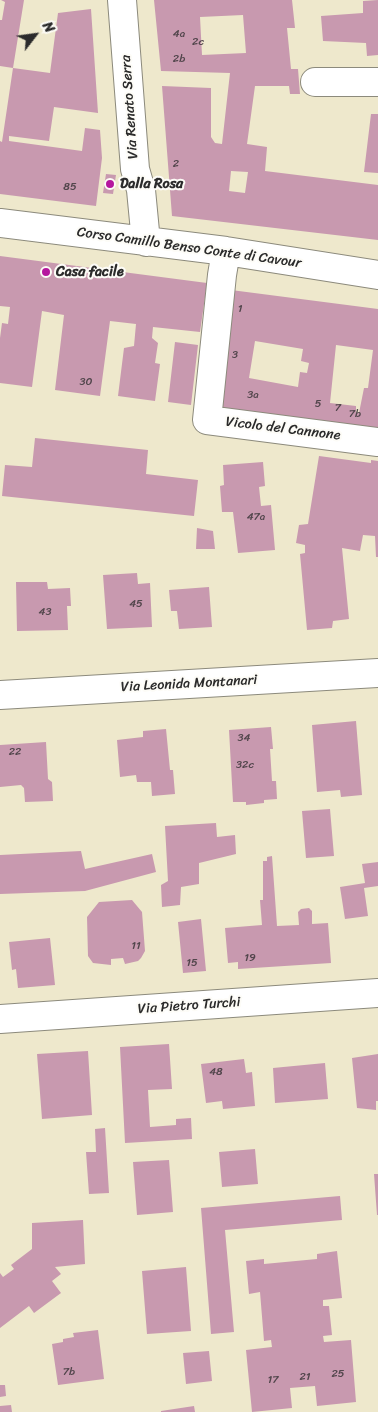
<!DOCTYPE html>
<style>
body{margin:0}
#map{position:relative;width:378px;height:1412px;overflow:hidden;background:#eee8cc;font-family:Sriracha,sans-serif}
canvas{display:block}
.north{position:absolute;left:10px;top:10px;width:50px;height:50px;-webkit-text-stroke:4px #fdfcf7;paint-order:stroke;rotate:60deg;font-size:14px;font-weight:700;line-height:20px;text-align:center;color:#2b2b2b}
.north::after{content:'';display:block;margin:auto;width:18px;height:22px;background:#2b2b2b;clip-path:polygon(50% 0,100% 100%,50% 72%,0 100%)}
</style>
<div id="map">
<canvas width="378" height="1412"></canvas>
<div class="north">N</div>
</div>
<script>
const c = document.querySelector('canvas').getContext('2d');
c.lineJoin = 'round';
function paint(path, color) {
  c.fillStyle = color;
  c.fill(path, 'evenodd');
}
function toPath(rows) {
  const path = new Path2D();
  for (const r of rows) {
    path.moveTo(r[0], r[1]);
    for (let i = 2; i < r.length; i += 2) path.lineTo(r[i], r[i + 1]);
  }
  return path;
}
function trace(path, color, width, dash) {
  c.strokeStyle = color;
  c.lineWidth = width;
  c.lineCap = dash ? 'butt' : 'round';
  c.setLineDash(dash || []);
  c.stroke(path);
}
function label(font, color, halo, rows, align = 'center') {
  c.font = font + ' Sriracha,sans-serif';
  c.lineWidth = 4;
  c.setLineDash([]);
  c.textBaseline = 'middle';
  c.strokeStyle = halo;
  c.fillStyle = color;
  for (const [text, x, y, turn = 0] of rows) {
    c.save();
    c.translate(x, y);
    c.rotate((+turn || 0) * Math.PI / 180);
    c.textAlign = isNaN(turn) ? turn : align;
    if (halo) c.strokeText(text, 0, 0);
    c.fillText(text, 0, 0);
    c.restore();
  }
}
paint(toPath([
 [1,0,24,0,13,68,0,66,0,20,2,20,5,2],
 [154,0,292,0,295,28,287,28,291,69,298,69,300,94,290,94,289,86,255,86,247,144,267,147,265,171,378,185,378,240,172,216,162,86,211,88,211,137,215,143,222,144,230,73,161,71],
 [243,15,246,53,202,55,200,17],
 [231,171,248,172,245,193,229,191],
 [378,0,378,55,367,56,366,43,323,41,321,16,363,13,363,1],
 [91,9,98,113,54,107,49,141,9,136,9,141,82,151,85,128,100,130,102,158,96,206,0,194,0,141,2,142,13,68,50,73,58,13],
 [371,114,378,114,378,173,364,172],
 [106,174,116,175,113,194,103,193],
 [0,256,207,283,200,332,153,327,152,338,158,343,155,363,160,364,155,401,118,396,124,348,134,346,136,324,110,321,100,396,55,390,64,315,42,311,32,387,0,383,0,338,2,323,8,324,10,307,0,306],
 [231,290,378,309,378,430,215,410],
 [255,341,303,349,301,361,309,363,307,373,300,372,298,387,249,378],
 [336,345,373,350,368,388,364,388,359,413,356,413,356,406,330,403],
 [175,342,198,345,191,405,168,402],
 [35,438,148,450,146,474,198,480,194,516,2,496,5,465,32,467],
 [319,456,371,463,371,460,378,461,378,557,376,557,375,536,363,535,360,551,342,548,349,619,333,621,332,628,307,630,300,554,305,553,305,545,296,543,299,525,308,524],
 [263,462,265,486,259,487,261,506,271,505,275,550,238,553,233,512,222,512,220,486,224,485,223,465],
 [197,528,213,531,215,549,196,549],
 [137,573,138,584,150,583,152,627,107,629,103,575],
 [16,582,47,582,48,589,70,588,71,606,67,606,68,630,17,631],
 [209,587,212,627,179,629,177,611,171,611,169,590],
 [356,721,362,795,341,797,340,790,317,792,312,725],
 [271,727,273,749,270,749,272,781,276,781,277,799,264,800,264,803,246,805,246,802,233,802,229,730],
 [166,729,170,770,173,770,175,794,152,796,151,782,137,782,136,775,120,777,117,740,143,737,143,731],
 [46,742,48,779,52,782,53,801,25,802,24,788,21,785,0,787,0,745],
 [330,809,334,856,306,858,302,811],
 [216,823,217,837,235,835,236,854,199,863,199,884,181,887,180,905,162,907,161,885,168,881,165,826],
 [81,851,85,869,152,854,156,872,85,891,0,894,0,855],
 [272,856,277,926,299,925,298,912,301,909,309,908,312,911,312,924,328,923,331,963,238,969,238,962,228,963,225,928,262,925,260,900,263,900,263,861,267,861,267,857],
 [378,862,378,886,364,888,368,916,345,919,340,887,365,883,362,864],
 [132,900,142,912,145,951,141,958,138,961,125,964,123,958,111,959,111,965,93,963,88,956,87,917,99,902],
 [201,919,206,971,183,973,178,922],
 [50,938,55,985,18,988,16,969,12,970,9,942],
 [169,1044,172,1089,148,1090,150,1127,176,1125,176,1119,191,1118,192,1139,125,1143,120,1047],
 [88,1051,92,1115,42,1119,37,1054],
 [378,1054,378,1101,376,1101,376,1110,357,1108,352,1058],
 [244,1059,246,1073,252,1072,255,1106,223,1109,222,1101,206,1103,201,1064],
 [325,1063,328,1099,275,1103,273,1068],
 [105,1128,109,1193,89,1194,86,1152,96,1152,95,1129],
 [255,1149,258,1184,222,1187,219,1152],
 [169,1160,173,1212,137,1215,133,1162],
 [374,1174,378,1174,378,1215,377,1215],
 [340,1196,342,1220,225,1230,234,1332,211,1334,201,1208],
 [83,1220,85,1264,55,1267,61,1274,52,1281,61,1293,34,1313,29,1306,0,1328,0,1273,3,1277,14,1269,11,1265,32,1249,32,1223],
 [337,1251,342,1298,323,1300,323,1306,329,1306,332,1335,323,1336,324,1342,351,1340,356,1402,317,1406,315,1386,290,1388,292,1408,252,1412,246,1350,272,1347,271,1340,264,1341,260,1292,249,1294,246,1261,264,1259,264,1264,317,1259,317,1254],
 [186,1267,191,1331,147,1334,142,1271],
 [98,1330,104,1379,58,1385,52,1344,63,1342,63,1339,74,1337,73,1333],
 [209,1351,212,1381,186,1384,183,1353],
 [0,1385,5,1385,6,1396,0,1397],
 [11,1405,12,1412,0,1412,0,1406],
 [194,1406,195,1412,161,1412,161,1411]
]), '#c899af');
const minor = toPath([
 [122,0,135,169,141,190,146,242],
 [315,82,378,82],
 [0,223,226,251,378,275],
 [226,251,222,275,207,420,378,442],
 [0,695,378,673],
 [0,1019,378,993]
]);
trace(minor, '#8c8a7c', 30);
trace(minor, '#fff', 28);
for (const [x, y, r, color] of [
 [110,184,5,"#b5179e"],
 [46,272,5,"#b5179e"]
]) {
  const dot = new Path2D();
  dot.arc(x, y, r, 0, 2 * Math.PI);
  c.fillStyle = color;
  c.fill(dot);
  trace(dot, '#fdfcf7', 2);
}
label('11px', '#52464c', null, [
 ["4a",179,34],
 ["2c",198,42],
 ["2b",179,59],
 ["2",176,164],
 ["85",70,187],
 ["1",240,309],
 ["3",235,355],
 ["30",86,382],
 ["3a",253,395],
 ["5",318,404],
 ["7",338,408],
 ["7b",355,414],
 ["47a",256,517],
 ["45",136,604],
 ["43",45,612],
 ["34",244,738],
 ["22",15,752],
 ["32c",245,765],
 ["11",136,946],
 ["19",250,958],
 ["15",192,963],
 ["48",216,1072],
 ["7b",69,1372],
 ["25",338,1374],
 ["21",305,1377],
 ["17",273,1380]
]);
label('14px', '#2b2b2b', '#fdfcf7', [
 ["Via Renato Serra",130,107,-94],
 ["Corso Camillo Benso Conte di Cavour",189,248,8],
 ["Vicolo del Cannone",283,429,7],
 ["Via Leonida Montanari",189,684,-3],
 ["Via Pietro Turchi",189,1006,-4]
]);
label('bold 14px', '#2b2b2b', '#fdfcf7', [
 ["Dalla Rosa",120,184],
 ["Casa facile",56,272]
], 'left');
</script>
